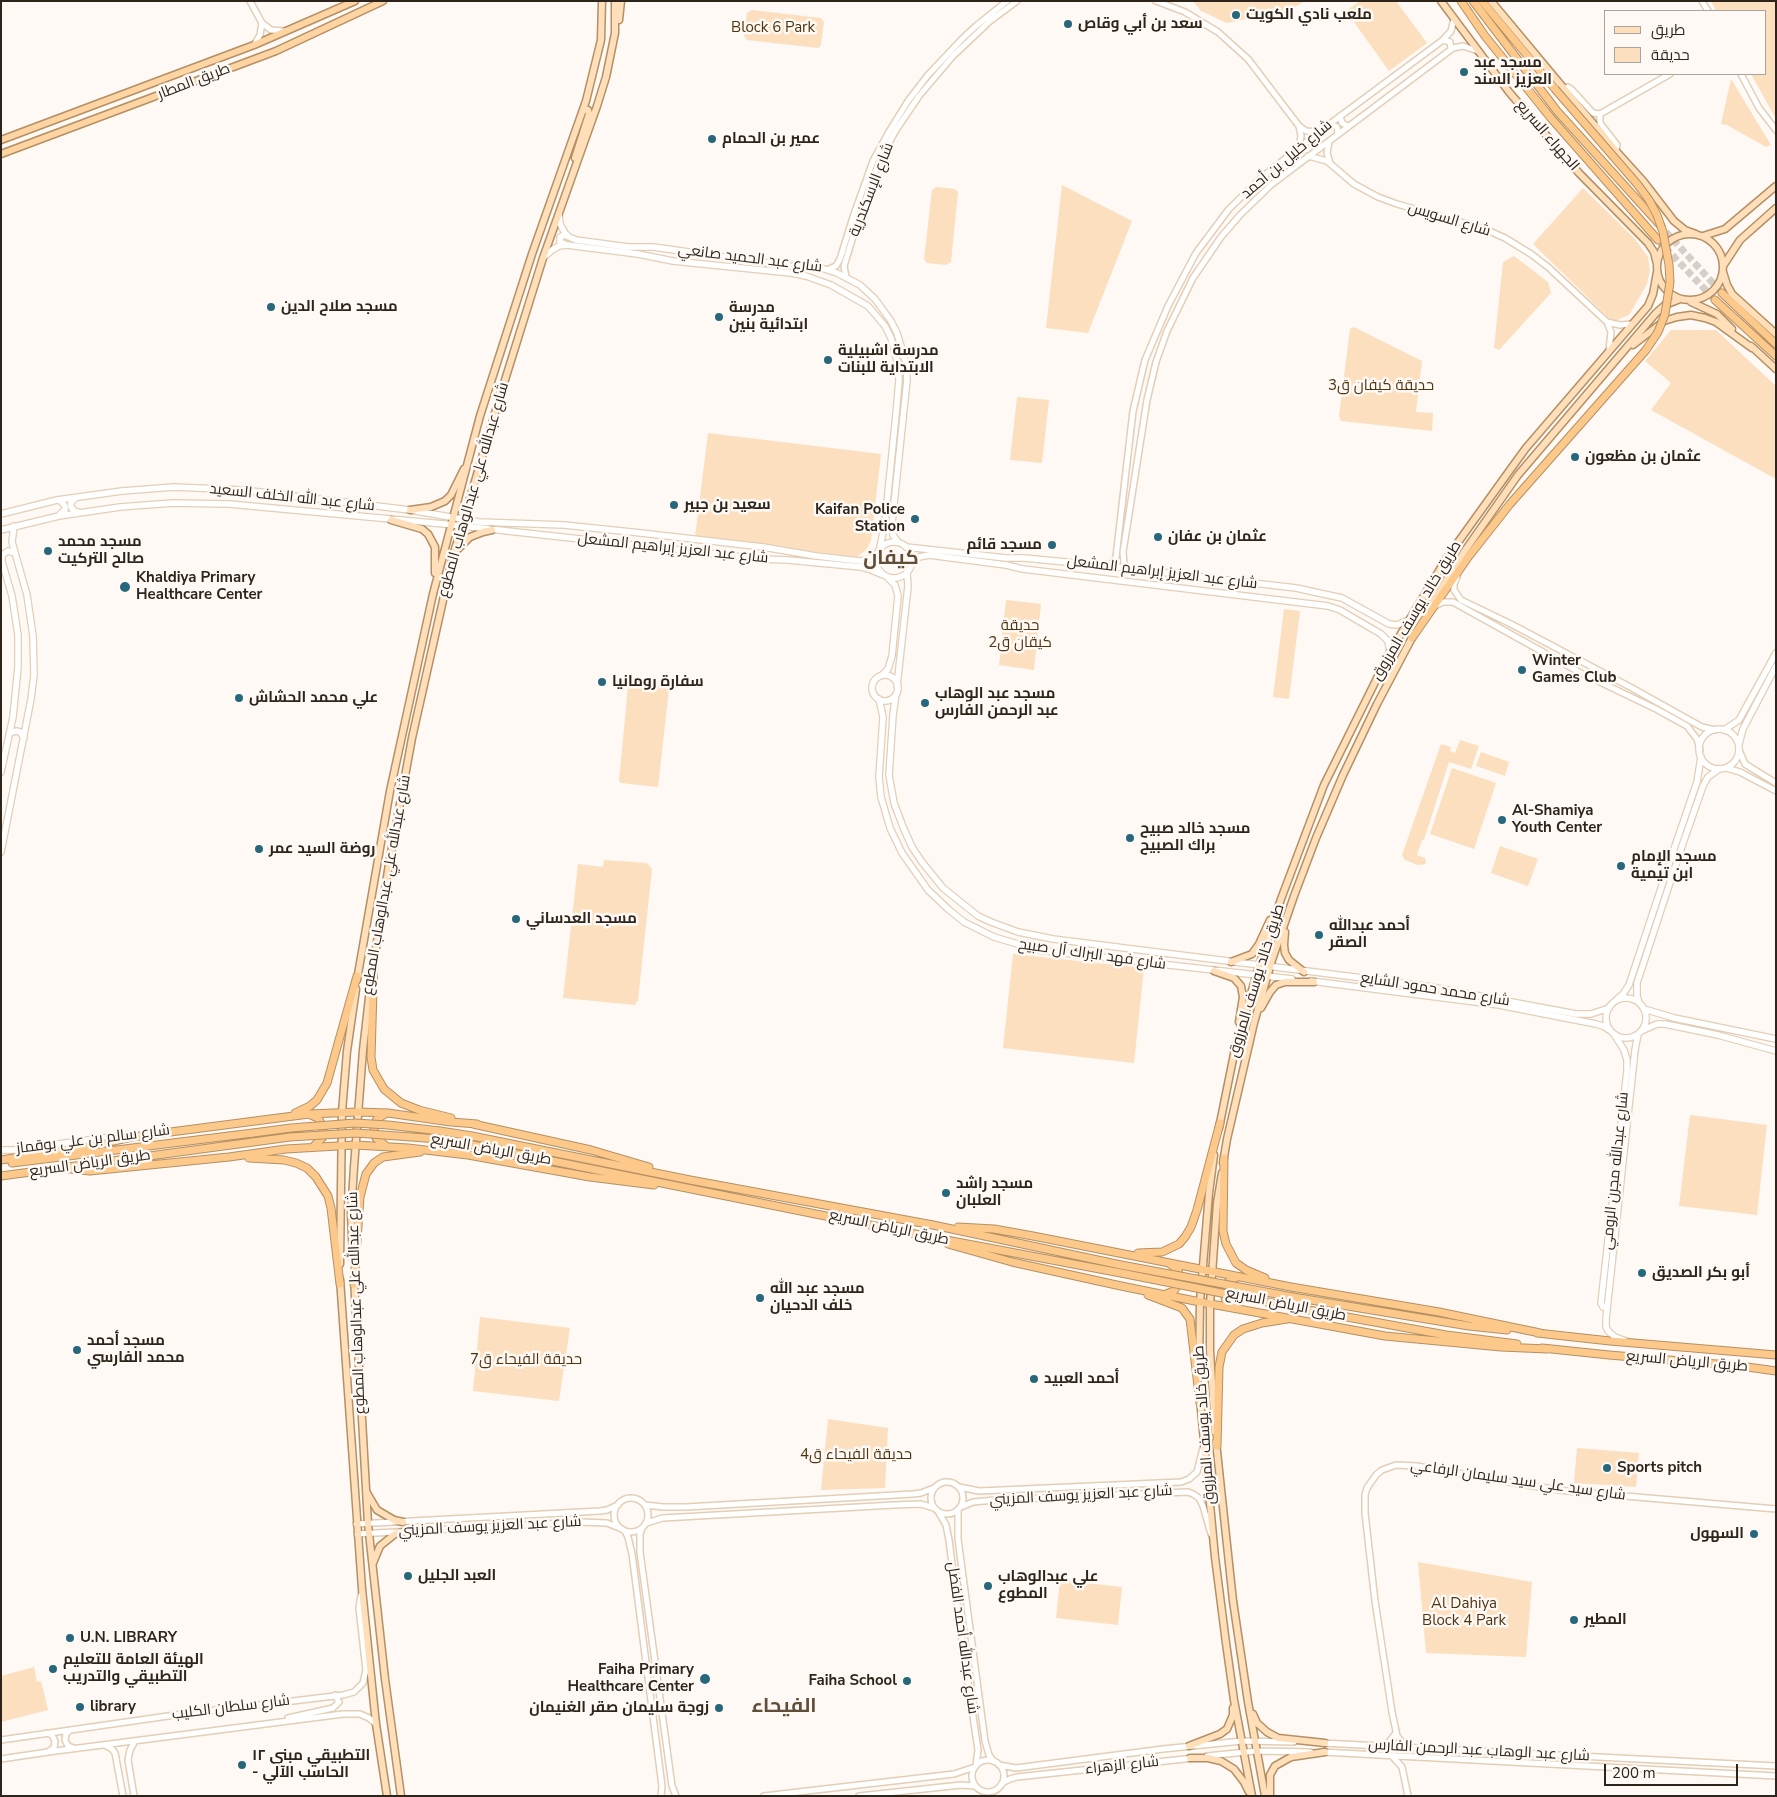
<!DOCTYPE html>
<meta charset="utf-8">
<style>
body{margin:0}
#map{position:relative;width:1777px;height:1797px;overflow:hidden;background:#fef9f4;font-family:"Nunito Sans",Cairo,sans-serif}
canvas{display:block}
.frame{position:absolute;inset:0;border:2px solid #2d251c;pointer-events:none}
.legend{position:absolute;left:1604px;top:10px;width:162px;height:65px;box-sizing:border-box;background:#fef9f4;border:1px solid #aaa49e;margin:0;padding:6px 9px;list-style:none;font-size:15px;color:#2d251c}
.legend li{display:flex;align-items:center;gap:10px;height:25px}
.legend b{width:25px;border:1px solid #aaa49e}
.scale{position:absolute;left:1604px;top:1764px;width:134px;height:22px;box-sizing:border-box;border:2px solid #2d251c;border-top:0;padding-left:6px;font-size:15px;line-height:18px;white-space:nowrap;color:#2d251c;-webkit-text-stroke:4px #fef9f4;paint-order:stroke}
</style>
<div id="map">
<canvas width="1777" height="1797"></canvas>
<div class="frame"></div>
<ul class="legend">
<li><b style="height:6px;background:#fedfb9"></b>طريق</li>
<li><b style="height:14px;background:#fcdfbe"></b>حديقة</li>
</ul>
<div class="scale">200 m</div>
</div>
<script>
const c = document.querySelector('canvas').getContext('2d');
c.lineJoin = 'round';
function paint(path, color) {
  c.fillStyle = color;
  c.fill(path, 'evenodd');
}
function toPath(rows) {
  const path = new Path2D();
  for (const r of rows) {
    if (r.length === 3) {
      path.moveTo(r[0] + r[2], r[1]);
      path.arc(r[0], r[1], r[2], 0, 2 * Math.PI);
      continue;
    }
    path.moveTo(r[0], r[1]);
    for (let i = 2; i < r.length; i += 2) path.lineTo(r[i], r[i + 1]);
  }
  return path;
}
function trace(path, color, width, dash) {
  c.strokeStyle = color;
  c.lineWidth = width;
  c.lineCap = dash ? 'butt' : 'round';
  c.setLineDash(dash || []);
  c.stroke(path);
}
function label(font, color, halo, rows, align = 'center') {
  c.font = font + ' "Nunito Sans",Cairo,sans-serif';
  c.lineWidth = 5;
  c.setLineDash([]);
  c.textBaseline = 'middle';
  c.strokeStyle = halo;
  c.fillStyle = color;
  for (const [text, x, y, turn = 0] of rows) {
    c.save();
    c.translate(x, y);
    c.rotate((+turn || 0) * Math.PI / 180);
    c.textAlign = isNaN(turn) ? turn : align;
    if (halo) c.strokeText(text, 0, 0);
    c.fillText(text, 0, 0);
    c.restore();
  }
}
paint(toPath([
 [1193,1,1305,1,1291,9,1227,23,1201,11],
 [1360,1,1396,1,1427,43,1389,71,1346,11],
 [1711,1,1776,1,1776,119,1751,74,1766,74,1766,11,1716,11],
 [752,10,821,18,824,22,821,45,818,48,747,40,744,36,747,13],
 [1731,79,1771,145,1766,147,1727,125,1721,124],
 [1062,185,1132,221,1088,333,1046,328],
 [936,187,955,189,958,192,951,262,946,265,927,263,924,259,932,190],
 [1583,188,1635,239,1648,257,1650,270,1647,284,1629,315,1615,321,1608,317,1533,244],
 [1514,256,1548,282,1551,293,1499,350,1494,348,1503,262],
 [1354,327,1422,361,1416,412,1433,413,1432,431,1341,421,1339,416,1350,329],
 [1671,330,1716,330,1776,386,1776,479,1651,410,1671,383,1645,361],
 [1017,397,1049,400,1042,463,1010,460],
 [708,433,881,454,871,541,866,550,857,557,695,537],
 [1006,600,1041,604,1034,670,999,665],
 [1284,609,1300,611,1289,699,1273,697],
 [632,682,665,685,669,689,658,787,621,783,619,781,628,686],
 [1460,740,1479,746,1471,769,1449,762,1424,840,1422,840,1417,855,1425,858,1426,864,1418,865,1405,860,1402,855,1441,744,1451,747,1450,751,1455,753],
 [1481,752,1509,762,1505,776,1476,766],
 [1452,768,1496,783,1474,849,1430,834],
 [1500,846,1538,859,1528,886,1491,873],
 [604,860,647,863,652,869,638,1000,635,1005,563,998,578,864,603,867],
 [1013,954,1144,968,1134,1063,1003,1048],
 [1690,1115,1767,1125,1757,1215,1679,1206],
 [480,1317,570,1328,559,1401,473,1391],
 [828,1419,888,1428,885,1488,821,1490],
 [1577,1448,1639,1453,1636,1487,1574,1483],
 [1418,1562,1532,1582,1526,1657,1426,1653],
 [1060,1580,1122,1587,1118,1625,1056,1618],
 [34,1667,37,1682,41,1681,48,1710,1,1722,1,1676]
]), '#fcdfbe');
trace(toPath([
 [1666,232,1722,293],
 [1658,240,1715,300]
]), '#d4cfc9', 7, [7, 3.5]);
const tertiary = toPath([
 [250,1,262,23,271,30,284,31],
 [1156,1,1185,12,1218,32,1248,59,1299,126,1306,131,1318,132],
 [1702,1,1708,11],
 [1443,40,1450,42,1451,49],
 [254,45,260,35,262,23],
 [1741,74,1759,108,1776,130],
 [1565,88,1568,87,1571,89,1593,113,1600,114,1670,74],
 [1600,114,1600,123,1617,145,1616,151],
 [1340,116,1342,123,1348,126],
 [1330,124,1337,127,1338,134],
 [1299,126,1301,136,1299,147],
 [1329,142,1327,153,1330,163],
 [1287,156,1288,163,1293,167],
 [1308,156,1327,161,1354,184,1378,197,1397,204,1485,229,1505,238,1531,254,1548,267,1607,322,1611,332,1609,350],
 [829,269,836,266,840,259,854,214,873,161,890,130,908,101,928,75,963,38,976,26,1007,1],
 [846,277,844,266,859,217,880,159,896,130,919,96,953,56,990,21,1017,1],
 [1607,322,1620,325,1632,324],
 [1108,566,1114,561,1116,557,1133,411,1145,360,1168,306,1196,253,1229,209,1261,178,1319,132,1443,40,1451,31,1454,19],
 [1129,568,1124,564,1123,552,1147,400,1156,362,1167,331,1193,278,1221,237,1240,215,1272,184,1453,48,1463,46,1478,51],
 [1457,577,1454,584,1454,590,1461,600,1511,624,1632,688,1691,721,1702,727,1715,730],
 [1435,606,1443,602,1453,602,1579,672,1656,709,1687,726,1697,739,1700,750],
 [1739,750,1745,764,1776,783],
 [1726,768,1740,772,1776,791],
 [947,1498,16],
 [959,1487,979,1491,1181,1482,1189,1479,1197,1472,1203,1448],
 [631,1515,17],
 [645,1505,663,1507,686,1507,913,1494,921,1493,934,1488],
 [961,1507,973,1502,995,1500,1188,1492,1193,1494,1199,1498,1203,1506,1211,1534],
 [958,1510,958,1539,985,1741,989,1755,993,1761],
 [939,1513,946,1525,949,1540,960,1628,978,1750,976,1765],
 [646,1523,663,1518,894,1505,921,1504,934,1508],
 [356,1524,600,1511,607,1510,618,1505],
 [642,1528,640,1534,640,1552,672,1786,676,1796],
 [625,1531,628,1537,632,1554,662,1786,661,1796],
 [357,1534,582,1522,607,1523,622,1529],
 [288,1718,333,1708,339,1702,335,1695],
 [69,1731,66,1734,65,1740,68,1746,74,1748],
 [46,1733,52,1735,55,1741,54,1748,49,1751],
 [1,1740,175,1715,343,1695,354,1692,363,1683,366,1670,359,1608,361,1595],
 [1322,1743,1776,1766],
 [105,1745,112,1749,115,1753,123,1796],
 [1385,1747,1396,1733],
 [1406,1747,1397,1736,1392,1712,1375,1601,1365,1513,1365,1495,1367,1488,1376,1475,1382,1470,1396,1465,1417,1466,1526,1485,1567,1491,1776,1509],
 [1322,1752,1776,1776],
 [1207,1756,1256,1751,1311,1752],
 [1392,1756,1402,1767,1408,1796],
 [1,1759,48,1752,343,1714,360,1714,369,1718,376,1724],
 [988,1776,16],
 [999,1765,1016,1768,1163,1749,1242,1741,1294,1742],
 [1002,1783,1010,1779,1017,1777,1194,1758],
 [134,1796,128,1760,130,1750,135,1741],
 [764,1796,954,1774,975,1767],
 [859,1796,961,1785,975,1786]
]);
const secondary = toPath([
 [559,214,560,224,565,233,569,237,576,240,628,247,653,247,790,266,821,268,837,273,860,285,875,299,891,321,897,333,906,363,907,380,892,523,893,535,898,542],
 [567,245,560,242,560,237,564,235,569,237],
 [543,258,552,250,559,246,567,245,638,254,673,261,791,273,806,276,831,285,868,306,885,326,891,338,898,365,899,380,896,414,885,522,880,547],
 [76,498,71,502,71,507,74,511,78,512],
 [57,500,61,501,65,506,65,510,60,514],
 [1,514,57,500,122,491,174,487,243,490,410,510,479,522,564,525,641,533,763,547,816,556,860,561,875,558],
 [1,530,59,516,120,507,173,503,229,504,444,524,762,559,788,560,861,567,869,569,883,575],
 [894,560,18],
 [906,547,1006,558,1024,558,1108,566,1296,588,1342,598,1389,624,1397,625,1409,620],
 [1,558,12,596,18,635,18,667,13,717,1,772],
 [2,559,2,555,8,551,15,553],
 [912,564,919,557,929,555,1006,565,1023,569,1328,606,1340,610,1381,634,1388,641,1390,652],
 [882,675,888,669,892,656,898,596,895,585,888,578],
 [885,688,13],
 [897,686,908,586,907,573],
 [896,694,893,715,889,775,894,803,903,827,912,847,922,862,943,888,978,916,991,922,1018,932,1053,939,1426,986,1576,1014,1591,1014,1609,1008],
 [879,699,883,717,879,777,881,797,890,828,902,853,928,890,948,909,964,922,994,937,1038,950,1292,979],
 [1719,749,20],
 [1724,730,1739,720,1776,653],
 [10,733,16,731,20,732,24,738],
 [1739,744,1743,729,1776,666],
 [1,852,31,699,34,675,33,636,27,595,12,542,14,526],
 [1311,981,1499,1005,1596,1024,1603,1026,1611,1031],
 [1626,1018,20],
 [1614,1002,1623,994,1629,985,1674,849,1697,782,1701,757],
 [1639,1003,1637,996,1637,983,1682,846,1703,786,1708,777,1719,769],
 [1644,1009,1674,1018,1776,1039],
 [1641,1031,1657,1024,1665,1024,1718,1035,1776,1051],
 [1,1150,14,1150,133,1134],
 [1607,1307,1603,1307,1601,1303,1627,1071,1627,1060,1624,1050,1614,1034],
 [1626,1341,1615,1337,1609,1332,1606,1327,1606,1319,1635,1050,1638,1034]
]);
const primary = toPath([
 [1441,1,1509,92,1527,113,1579,173,1648,243,1654,252,1657,264],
 [1491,1,1616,151,1644,182,1674,221,1685,230,1696,234],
 [619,20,621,1],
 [575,158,589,114,588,110,583,109],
 [1690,267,33],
 [1703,236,1725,229,1776,186],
 [1723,266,1740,240,1776,208],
 [1723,272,1727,285,1732,294,1776,334],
 [1691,302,1717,314,1732,329],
 [1633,345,1664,321,1677,317,1691,315,1705,318,1716,322,1752,348],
 [1751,346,1776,369],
 [410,510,431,507,445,501,451,495,464,469],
 [391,520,422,529,428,534,435,547,435,573],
 [457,550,470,537,483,532,492,530],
 [1429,608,1464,552,1518,475,1656,313,1665,305,1680,299],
 [1285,932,1284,945,1285,953,1289,960,1304,972],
 [374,961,389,864,412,738,453,556,500,396,543,258,597,106,606,77,615,33,615,1],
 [1231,962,1252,954,1259,944,1270,920],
 [1214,971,1234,978,1241,986,1243,997,1239,1022],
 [357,980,390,791,433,594,480,416,532,254,586,101,601,40,602,1],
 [1261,1008,1270,992,1276,985,1285,982,1314,982],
 [1219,1128,1235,1049,1259,966,1281,899,1324,785,1390,652,1446,559,1510,470,1526,448,1648,306,1653,294,1657,272],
 [1223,1163,1227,1139,1254,1023,1272,960,1294,896,1316,838,1343,775,1377,704,1414,634],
 [353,1259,351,1214,354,1167,363,1050,371,980],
 [340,1264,342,1112,347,1051,356,989],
 [340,1279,362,1589,376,1724,387,1796],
 [354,1279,368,1524,385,1679,401,1796],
 [1199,1370,1200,1302,1209,1193,1214,1155],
 [1200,1399,1215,1557,1226,1643,1234,1700,1252,1796],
 [1215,1432,1210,1350,1210,1304,1217,1203,1222,1173],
 [1216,1442,1233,1601,1248,1702,1265,1796],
 [367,1493,377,1510,394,1520,403,1522],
 [373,1563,380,1546,395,1534,403,1532],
 [1253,1714,1257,1723,1267,1732,1278,1738,1325,1743],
 [1189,1746,1220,1734,1227,1729,1233,1715,1233,1708],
 [1190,1758,1208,1758,1221,1761,1234,1769,1244,1782,1249,1792],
 [1270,1796,1270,1775,1275,1766,1291,1757,1325,1752]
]);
const trunk = toPath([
 [1,140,254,45,355,1],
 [1,154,276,51,383,1]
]);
const motorway = toPath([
 [1461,1,1485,36,1550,117,1658,240],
 [1473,1,1557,111,1661,226],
 [1482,1,1555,89],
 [1722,293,1776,344],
 [1715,300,1776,356],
 [1412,638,1469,556,1510,504],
 [374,957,371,1057,373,1070,384,1089,401,1103,419,1110,451,1118],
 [295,1113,310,1106,317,1100,327,1083,357,976],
 [311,1115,318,1118,323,1127,323,1137,314,1146],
 [473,1124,591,1150,649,1167],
 [440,1131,472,1136,690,1180,933,1225,1121,1265],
 [439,1139,468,1144,925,1236,1121,1273],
 [385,1145,376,1138,374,1132,374,1125,377,1119,385,1114],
 [249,1158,284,1160,296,1163,307,1168,316,1177,328,1196,331,1208,340,1284],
 [1224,1158,1223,1231,1226,1244,1236,1263,1246,1270,1265,1278],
 [1,1160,91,1146,132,1137,309,1114,358,1112,388,1113,451,1122,477,1124],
 [12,1163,253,1133],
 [61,1168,90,1171,229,1157,286,1149,355,1145,408,1148,468,1155,590,1177,654,1185],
 [1,1176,253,1142],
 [958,1227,994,1229,1033,1236,1291,1287,1439,1312,1540,1333],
 [948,1244,1012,1262,1121,1286,1200,1302,1385,1336,1501,1347,1547,1349],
 [1138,1253,1162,1252,1179,1244,1185,1237,1191,1227,1197,1210,1220,1123],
 [354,1284,360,1197,366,1174,374,1163,383,1157,420,1152],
 [1166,1294,1174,1291,1180,1281,1178,1270,1170,1264],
 [1148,1295,1182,1308,1190,1319,1200,1403],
 [1293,1297,1469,1326,1507,1330],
 [1235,1307,1226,1301,1224,1294,1225,1287,1228,1282,1237,1277],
 [1292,1307,1446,1335,1517,1344],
 [1537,1333,1610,1341,1776,1355],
 [1542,1348,1609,1355,1740,1366,1776,1371],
 [1217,1446,1219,1367,1222,1352,1234,1335,1243,1329,1262,1323,1287,1319]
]);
trace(tertiary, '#e3ceb6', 8);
trace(secondary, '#e3ceb6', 8);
trace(primary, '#b49064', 9);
trace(trunk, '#b49064', 9);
trace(motorway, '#b49064', 9);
trace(tertiary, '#fff', 5);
trace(secondary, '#fff', 5.5);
trace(primary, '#fedfb9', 6);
trace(trunk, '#fed4a2', 6);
trace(motorway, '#fdc98b', 7);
const motorwayBridge = toPath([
 [1510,504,1646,350,1658,332,1665,314,1670,282,1669,265,1663,232,1657,215,1649,200,1638,185,1555,89],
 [253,1133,291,1128,355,1123,388,1125,440,1131],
 [253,1142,290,1137,356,1133,439,1139],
 [1121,1265,1293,1297],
 [1121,1273,1292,1307]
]);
trace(motorwayBridge, '#b49064', 9, []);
trace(motorwayBridge, '#fdc98b', 7);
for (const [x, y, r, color] of [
 [1236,15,5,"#27677c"],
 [1068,24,5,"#27677c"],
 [1464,72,5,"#27677c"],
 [712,139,5,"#27677c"],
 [271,307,5,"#27677c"],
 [719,317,5,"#27677c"],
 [828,360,5,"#27677c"],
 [1575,457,5,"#27677c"],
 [674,505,5,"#27677c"],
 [915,519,5,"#27677c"],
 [1158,537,5,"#27677c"],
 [1052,545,5,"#27677c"],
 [48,551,5,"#27677c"],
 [125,587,6,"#27677c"],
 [1522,670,5,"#27677c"],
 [602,682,5,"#27677c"],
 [239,698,5,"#27677c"],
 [925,703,5,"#27677c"],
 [1502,820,5,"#27677c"],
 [1130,838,5,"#27677c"],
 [259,849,5,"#27677c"],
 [1621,866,5,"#27677c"],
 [516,919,5,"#27677c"],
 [1319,935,5,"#27677c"],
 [946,1193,5,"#27677c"],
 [1642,1273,5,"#27677c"],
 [760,1298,5,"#27677c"],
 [77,1350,5,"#27677c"],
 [1034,1379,5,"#27677c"],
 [1607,1468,5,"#27677c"],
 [1754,1534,5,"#27677c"],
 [408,1576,5,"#27677c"],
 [988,1586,5,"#27677c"],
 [1574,1620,5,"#27677c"],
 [70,1638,5,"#27677c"],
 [53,1669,5,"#27677c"],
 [705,1679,6,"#27677c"],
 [907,1681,5,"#27677c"],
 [80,1707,5,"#27677c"],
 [719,1708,5,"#27677c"],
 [242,1765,5,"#27677c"]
]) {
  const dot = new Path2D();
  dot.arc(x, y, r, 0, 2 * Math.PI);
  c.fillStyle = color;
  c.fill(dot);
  trace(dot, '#fef9f4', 2);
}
label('bold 15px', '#2d251c', '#fef9f4', [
 ["ملعب نادي الكويت",1246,15],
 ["سعد بن أبي وقاص",1078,24],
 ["مسجد عبد",1474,63],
 ["العزيز السند",1474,80],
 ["عمير بن الحمام",722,139],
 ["مسجد صلاح الدين",281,307],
 ["مدرسة",729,308],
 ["ابتدائية بنين",729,325],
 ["مدرسة اشبيلية",838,351],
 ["الابتداية للبنات",838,368],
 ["عثمان بن مظعون",1585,457],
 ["سعيد بن جبير",684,505],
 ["Kaifan Police",905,510,"right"],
 ["Station",905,527,"right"],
 ["عثمان بن عفان",1168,537],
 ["مسجد محمد",58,542],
 ["صالح التركيت",58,559],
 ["مسجد قائم",1042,545,"right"],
 ["Khaldiya Primary",136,578],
 ["Healthcare Center",136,595],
 ["Winter",1532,661],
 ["Games Club",1532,678],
 ["سفارة رومانيا",612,682],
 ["مسجد عبد الوهاب",935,694],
 ["عبد الرحمن الفارس",935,711],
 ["علي محمد الحشاش",249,698],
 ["Al-Shamiya",1512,811],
 ["Youth Center",1512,828],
 ["مسجد خالد صبيح",1140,829],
 ["براك الصبيح",1140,846],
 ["روضة السيد عمر",269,849],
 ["مسجد الإمام",1631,857],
 ["ابن تيمية",1631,874],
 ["مسجد العدساني",526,919],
 ["أحمد عبدالله",1329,926],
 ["الصقر",1329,943],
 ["مسجد راشد",956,1184],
 ["العلبان",956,1201],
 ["أبو بكر الصديق",1652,1273],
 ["مسجد عبد الله",770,1289],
 ["خلف الدحيان",770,1306],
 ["مسجد أحمد",87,1341],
 ["محمد الفارسي",87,1358],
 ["أحمد العبيد",1044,1379],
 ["Sports pitch",1617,1468],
 ["السهول",1744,1534,"right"],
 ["العبد الجليل",418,1576],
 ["علي عبدالوهاب",998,1577],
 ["المطوع",998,1594],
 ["المطير",1584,1620],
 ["U.N. LIBRARY",80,1638],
 ["الهيئة العامة للتعليم",63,1660],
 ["التطبيقي والتدريب",63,1677],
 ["Faiha Primary",694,1670,"right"],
 ["Healthcare Center",694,1687,"right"],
 ["Faiha School",897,1681,"right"],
 ["library",90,1707],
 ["زوجة سليمان صقر الغنيمان",709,1708,"right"],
 ["التطبيقي مبنى ١٢",252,1756],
 ["- الحاسب الآلي",252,1773]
], 'left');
label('15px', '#4f3410', '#fef9f4', [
 ["Block 6 Park",773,28],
 ["حديقة كيفان ق3",1381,386],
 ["حديقة",1020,626],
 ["كيقان ق2",1020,643],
 ["حديقة الفيحاء ق7",526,1360],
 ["حديقة الفيحاء ق4",856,1455],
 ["Al Dahiya",1464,1604],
 ["Block 4 Park",1464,1621]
]);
label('15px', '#2d251c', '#fef9f4', [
 ["طريق المطار",194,82,-21],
 ["الجهراء السريع",1547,136,49],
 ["شارع خليل بن أحمد",1287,160,-40],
 ["شارع الإسكندرية",872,190,-69],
 ["شارع السويس",1449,220,17],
 ["شارع عبد الحميد صانعي",750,259,7],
 ["شارع عبدالله علي عبدالوهاب المطوع",474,490,-74],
 ["شارع عبد الله الخلف السعيد",292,498,6],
 ["شارع عبد العزيز إبراهيم المشعل",673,549,6],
 ["شارع عبد العزيز إبراهيم المشعل",1162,573,7],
 ["طريق خالد يوسف المرزوق",1417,611,-59],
 ["شارع عبدالله علي عبدالوهاب المطوع",387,885,-80],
 ["شارع فهد البراك آل صبيح",1092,955,8],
 ["طريق خالد يوسف المرزوق",1257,981,-73],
 ["شارع محمد حمود الشايع",1435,990,9],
 ["شارع سالم بن علي بوقماز",93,1140,-7],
 ["طريق الرياض السريع",491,1150,10],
 ["طريق الرياض السريع",90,1164,-8],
 ["شارع عبدالله مجرن الرومي",1616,1171,-84],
 ["طريق الرياض السريع",889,1228,12],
 ["شارع عبدالله علي عبدالوهاب المطوع",357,1303,-92],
 ["طريق الرياض السريع",1286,1305,11],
 ["طريق الرياض السريع",1687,1362,5],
 ["طريق خالد يوسف المرزوق",1205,1425,-94],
 ["شارع سيد علي سيد سليمان الرفاعي",1518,1481,8],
 ["شارع عبد العزيز يوسف المزيني",1081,1496,-3],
 ["شارع عبد العزيز يوسف المزيني",490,1527,-3],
 ["شارع عبدالله أحمد الفضل",962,1638,82],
 ["شارع سلطان الكليب",231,1708,-7],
 ["شارع عبد الوهاب عبد الرحمن الفارس",1479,1751,3],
 ["شارع الزهراء",1122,1766,-6]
]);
label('bold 20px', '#604e39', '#fef9f4', [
 ["كيفان",891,559],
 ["الفيحاء",784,1707]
]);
</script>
